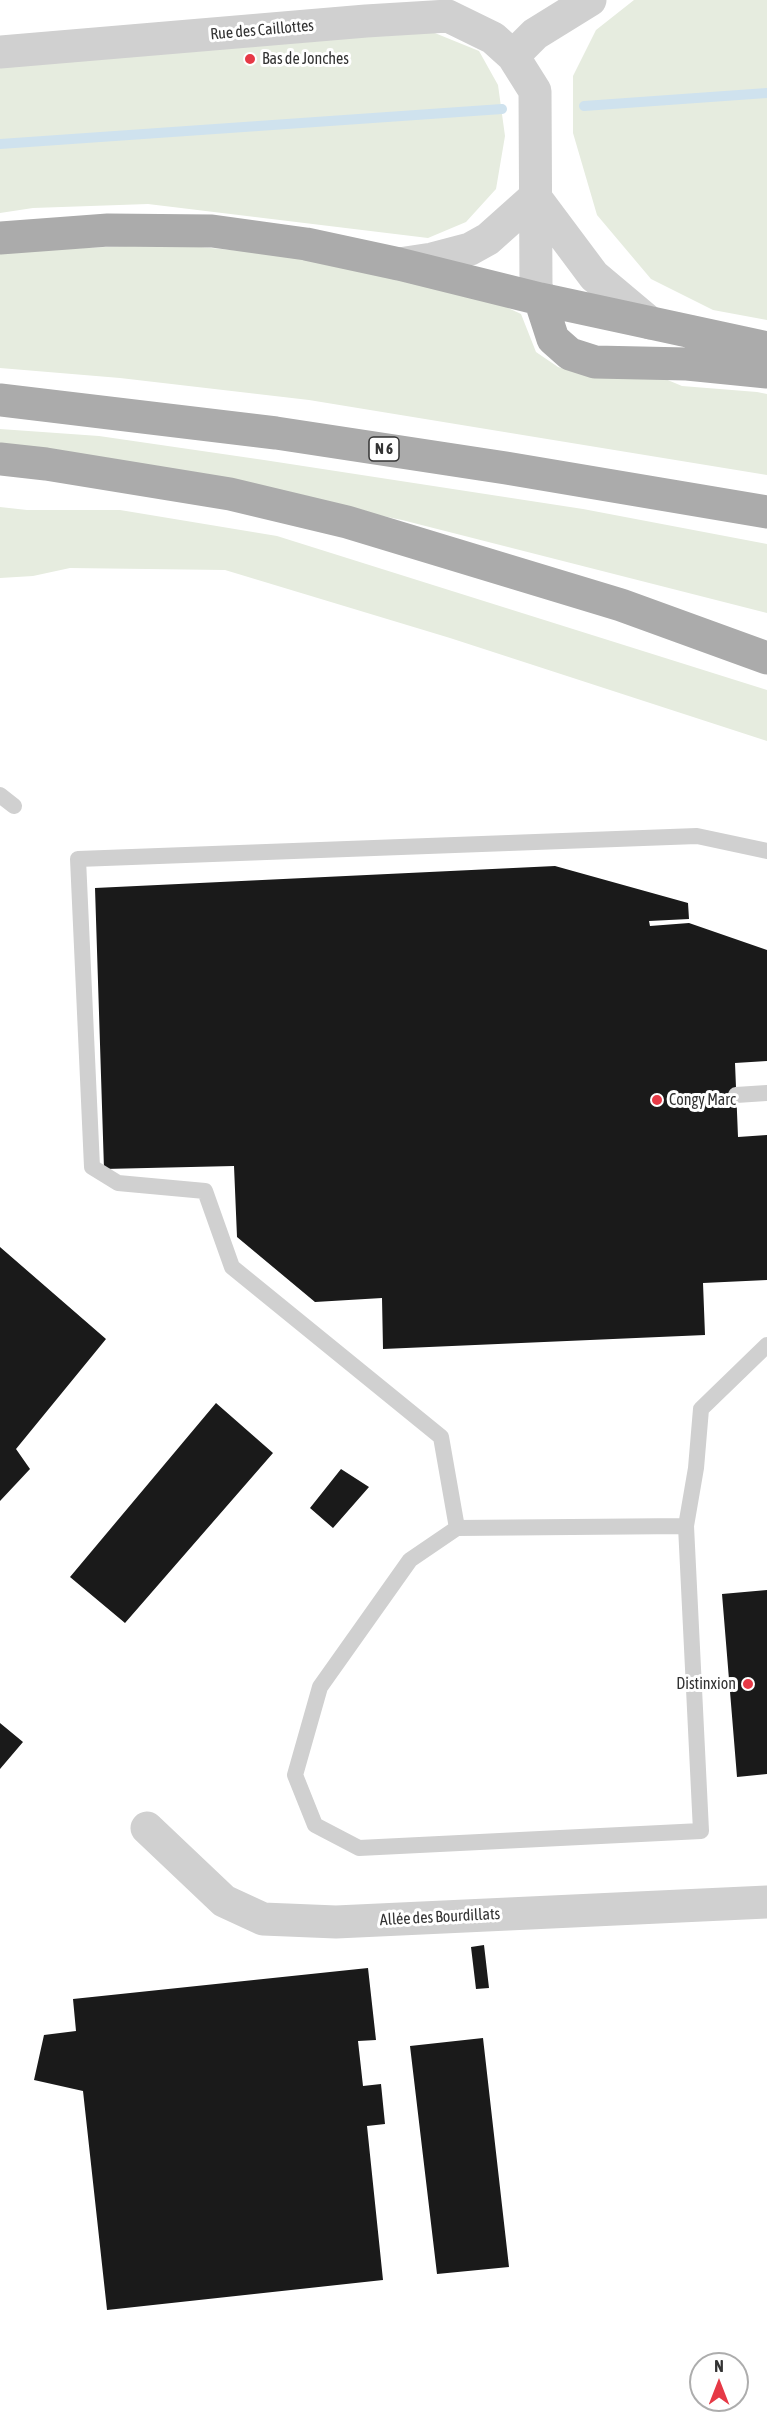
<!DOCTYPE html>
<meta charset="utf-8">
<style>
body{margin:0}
#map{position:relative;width:767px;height:2430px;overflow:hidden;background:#fff;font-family:"Asap Condensed",sans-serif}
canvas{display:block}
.north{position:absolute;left:689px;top:2352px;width:60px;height:60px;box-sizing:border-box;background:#fff;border:2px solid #adadad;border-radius:50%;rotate:0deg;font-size:16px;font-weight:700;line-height:24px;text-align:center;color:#333}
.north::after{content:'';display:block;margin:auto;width:21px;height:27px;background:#e63946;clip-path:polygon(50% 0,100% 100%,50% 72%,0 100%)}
</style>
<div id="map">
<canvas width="767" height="2430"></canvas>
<div class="north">N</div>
</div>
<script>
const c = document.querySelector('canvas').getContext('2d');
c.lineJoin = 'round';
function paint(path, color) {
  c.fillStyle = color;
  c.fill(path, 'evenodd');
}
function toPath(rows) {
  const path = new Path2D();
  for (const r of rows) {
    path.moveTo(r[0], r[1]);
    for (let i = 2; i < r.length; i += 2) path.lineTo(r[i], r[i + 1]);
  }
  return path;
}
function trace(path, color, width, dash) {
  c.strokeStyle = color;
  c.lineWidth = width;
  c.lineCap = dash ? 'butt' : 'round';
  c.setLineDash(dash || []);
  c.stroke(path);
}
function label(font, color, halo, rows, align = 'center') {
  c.font = font + ' "Asap Condensed",sans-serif';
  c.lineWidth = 6;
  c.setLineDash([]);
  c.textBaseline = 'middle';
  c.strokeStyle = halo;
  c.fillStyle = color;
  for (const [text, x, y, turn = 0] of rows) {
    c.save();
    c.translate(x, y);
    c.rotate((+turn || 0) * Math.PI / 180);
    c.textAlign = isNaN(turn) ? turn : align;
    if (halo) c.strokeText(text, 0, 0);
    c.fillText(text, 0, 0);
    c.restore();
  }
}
paint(toPath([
 [634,0,767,0,767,320,713,310,651,279,597,215,573,133,573,76,596,30],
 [425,29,479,51,498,85,505,136,496,189,466,222,428,238,148,204,33,208,0,213,0,64],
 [169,244,315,258,491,300,521,314,536,352,558,367,584,375,658,376,682,386,757,392,767,394,767,475,309,400,120,378,0,368,0,252],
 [0,429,99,436,264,460,583,509,767,544,767,613,402,520,197,478,0,449],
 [0,507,27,510,120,510,277,536,767,690,767,741,450,638,225,570,70,568,33,576,0,578]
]), '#e6ecdf');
trace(toPath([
 [584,106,767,93],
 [0,144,502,109]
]), '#cfe2ee', 10);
paint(toPath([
 [555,866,688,903,689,919,649,921,650,926,689,923,767,950,767,1061,735,1063,738,1137,767,1135,767,1280,703,1283,705,1335,383,1349,382,1298,315,1302,237,1237,234,1166,104,1169,95,888],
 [0,1247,106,1339,16,1449,30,1469,0,1501],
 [216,1403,273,1453,125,1623,70,1577],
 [341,1469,369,1487,333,1528,310,1508],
 [767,1590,767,1774,737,1777,722,1594],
 [0,1723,23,1742,0,1769],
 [484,1945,489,1988,476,1989,471,1947],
 [368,1968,376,2040,358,2041,363,2086,381,2084,385,2124,367,2126,383,2280,107,2310,83,2091,34,2080,44,2035,76,2031,73,1999],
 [483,2038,509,2267,437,2274,410,2046]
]), '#1a1a1a');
trace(toPath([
 [0,795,14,806],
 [736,1095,767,1093],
 [686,1526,457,1528,410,1560,320,1687,295,1775,315,1825,359,1848,701,1831,686,1526,696,1468,701,1409,767,1345],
 [457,1528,441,1437,232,1267,205,1191,118,1183,92,1167,78,859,697,836,767,851]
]), '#d0d0d0', 16);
trace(toPath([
 [0,52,366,21,448,16,493,38,513,56,535,91,536,286,540,299],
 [513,56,535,34,590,0],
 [535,197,594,276,650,323],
 [399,264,432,259,470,249,488,239,535,197],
 [147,1828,224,1901,263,1919,336,1922,767,1902]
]), '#d0d0d0', 33);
trace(toPath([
 [0,238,108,230,212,231,306,244,399,264,540,299,767,348],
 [540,299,553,339,570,354,595,362,687,364,767,372],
 [0,400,276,433,506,468,767,512],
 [0,459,46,464,230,494,347,522,621,605,767,658]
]), '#ababab', 33);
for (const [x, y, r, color] of [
 [250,59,6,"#e63946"],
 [657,1100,6,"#e63946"],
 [748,1684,6,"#e63946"]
]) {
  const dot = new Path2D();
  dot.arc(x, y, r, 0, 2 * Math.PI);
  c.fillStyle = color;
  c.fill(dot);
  trace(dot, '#fff', 2);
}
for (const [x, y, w] of [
 [384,449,30]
]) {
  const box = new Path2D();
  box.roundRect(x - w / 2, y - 12, w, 24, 4.5);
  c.fillStyle = '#fff';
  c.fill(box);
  trace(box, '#333', 1.5);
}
label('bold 15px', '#333', null, [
 ["N 6",384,449]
]);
label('16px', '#333', '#fff', [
 ["Rue des Caillottes",262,30,-5],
 ["Allée des Bourdillats",440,1917,-3]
]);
label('16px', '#333', '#fff', [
 ["Bas de Jonches",262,59],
 ["Congy Marc",669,1100],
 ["Distinxion",736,1684,"right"]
], 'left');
</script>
